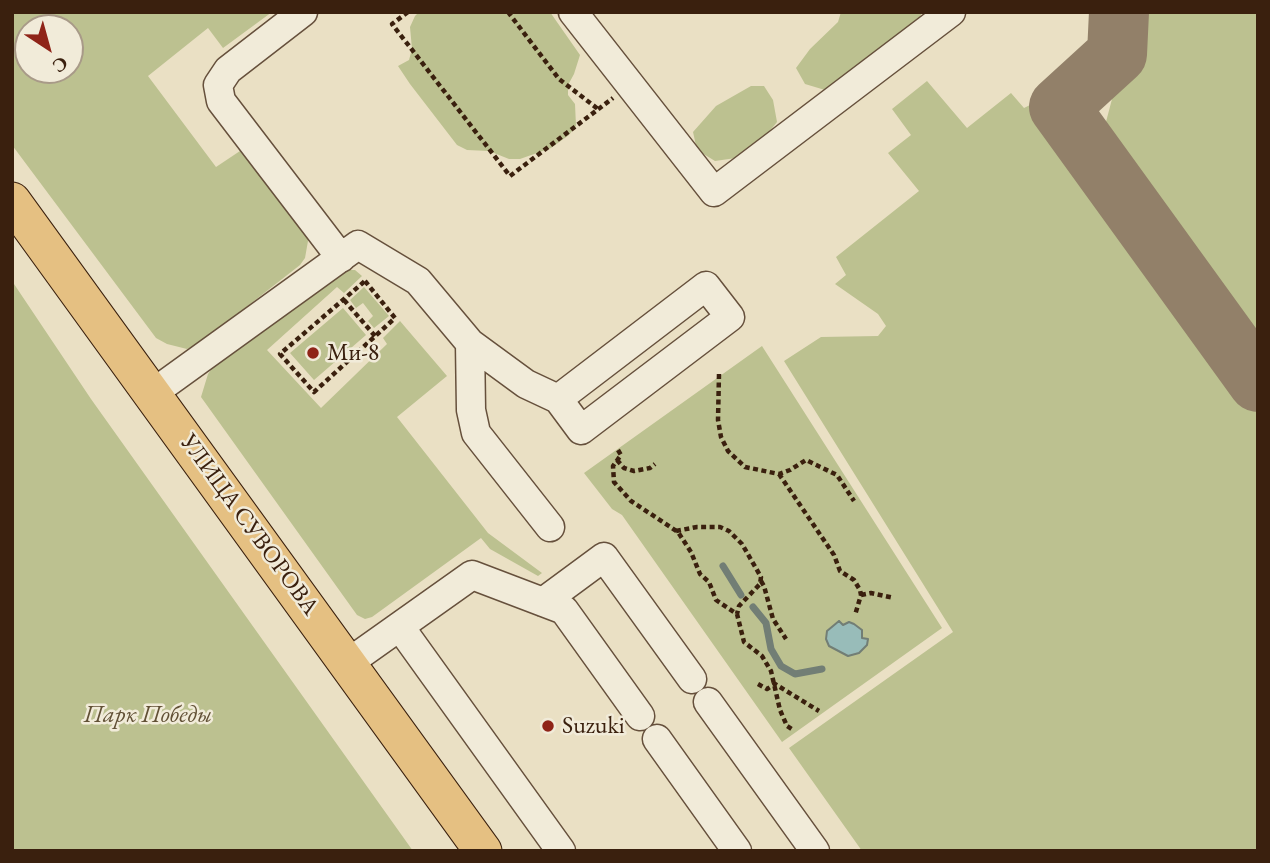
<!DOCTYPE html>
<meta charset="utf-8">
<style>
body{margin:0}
#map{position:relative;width:1270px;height:863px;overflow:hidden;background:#eae0c4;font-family:"EB Garamond",serif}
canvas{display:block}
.frame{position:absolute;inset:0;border:14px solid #3a200e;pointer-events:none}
.north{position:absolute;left:14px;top:14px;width:70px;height:70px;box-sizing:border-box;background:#f1ebd9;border:2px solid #a89a88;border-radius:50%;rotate:144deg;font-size:19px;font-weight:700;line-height:28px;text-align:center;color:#3a200e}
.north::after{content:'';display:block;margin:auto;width:24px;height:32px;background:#8f2418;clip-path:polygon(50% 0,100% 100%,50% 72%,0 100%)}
</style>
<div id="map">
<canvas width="1270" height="863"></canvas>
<div class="frame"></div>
<div class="north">С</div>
</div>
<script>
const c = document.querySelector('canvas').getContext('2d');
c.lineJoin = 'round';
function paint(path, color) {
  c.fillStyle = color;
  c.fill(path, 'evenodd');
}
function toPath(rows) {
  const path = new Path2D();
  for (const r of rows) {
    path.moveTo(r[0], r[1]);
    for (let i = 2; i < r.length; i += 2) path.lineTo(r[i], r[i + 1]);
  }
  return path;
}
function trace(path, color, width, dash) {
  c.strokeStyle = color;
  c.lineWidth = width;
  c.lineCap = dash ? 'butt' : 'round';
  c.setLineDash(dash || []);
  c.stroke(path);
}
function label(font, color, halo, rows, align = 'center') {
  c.font = font + ' "EB Garamond",serif';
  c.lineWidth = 5;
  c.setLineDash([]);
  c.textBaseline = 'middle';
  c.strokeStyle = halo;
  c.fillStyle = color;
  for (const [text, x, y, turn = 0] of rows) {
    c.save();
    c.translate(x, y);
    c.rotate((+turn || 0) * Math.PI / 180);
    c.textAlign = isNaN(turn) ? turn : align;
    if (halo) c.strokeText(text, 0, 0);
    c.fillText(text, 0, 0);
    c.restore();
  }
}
paint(toPath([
 [12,12,272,12,223,48,208,28,148,76,216,167,246,147,307,226,308,241,305,258,300,265,199,344,187,349,167,344,156,338,12,145],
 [28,28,70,28,70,70,28,70],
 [419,12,550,12,580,55,574,74,568,85,568,95,575,104,576,126,569,135,551,148,520,159,509,159,489,151,467,150,457,145,410,84,398,66,409,60,412,49,410,27,415,16],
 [841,12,922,12,915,29,825,90,805,84,796,68,810,49,838,22],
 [1135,12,1258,12,1258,354,1102,137],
 [927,81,967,128,1011,93,1024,108,1030,105,1033,109,1039,107,1045,112,1060,131,1059,138,1081,161,1258,402,1258,851,862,851,789,748,953,632,784,361,821,337,878,336,886,326,878,314,835,284,846,275,836,257,919,191,888,153,911,135,892,109],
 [751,86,764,86,773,100,777,122,760,143,736,158,715,161,697,150,693,132,716,106],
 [345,270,355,270,362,276,344,293,337,287,267,350,321,408,387,344,383,338,400,321,447,376,397,417,488,533,542,573,538,576,490,549,481,538,372,617,365,619,357,615,201,397,208,374,215,364],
 [12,281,91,399,413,851,12,851],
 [364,287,389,316,374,328,368,321,373,316,363,303,356,308,350,300],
 [343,308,366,335,314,380,290,353],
 [762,346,942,628,782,742,622,515,612,509,584,473]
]), '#bcc190');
const water = toPath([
 [839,621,843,625,849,622,854,624,862,630,862,638,868,639,867,645,859,653,848,656,829,646,826,639,827,631,839,621]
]);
paint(water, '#98bcb9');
trace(water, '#727e75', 2);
trace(toPath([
 [723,566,741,595],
 [753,607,766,623,771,649,781,666,795,674,822,669]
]), '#727e75', 7);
trace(toPath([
 [1119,12,1117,54,1059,107,1258,382]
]), '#928069', 60);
const minor = toPath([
 [303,12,228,70,218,85,221,101,341,258],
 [573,12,714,192,951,12],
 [470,343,471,410,476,433,550,527],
 [153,393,358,245,418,281,470,343,526,384,558,399,581,430,730,317,706,286,558,399],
 [543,602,604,557,692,679],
 [400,627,561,851],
 [348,663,472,575,564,610,640,716],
 [708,702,815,851],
 [657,739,737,851]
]);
const major = toPath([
 [12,201,483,851]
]);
trace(minor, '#66503c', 31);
trace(major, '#3a200e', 39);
trace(toPath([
 [408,12,392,24,510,176,613,98],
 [508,12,559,79,598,109],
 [365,281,395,318,314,392,280,354,365,281],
 [344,300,375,336],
 [719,374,718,420,721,437,728,451,745,467,779,474,790,470,806,460,837,475,854,501],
 [618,450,621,455,613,466,614,482,631,501,678,532,691,552,700,574,709,582,716,600,737,614,744,642,762,656,771,671,780,710,787,726,793,730],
 [617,460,624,468,634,471,650,468,655,464],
 [779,474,834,555,840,571,854,580,860,590,861,595,855,615],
 [676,531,697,527,720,527,729,531,742,544,761,577,760,584,739,606,737,614],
 [761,581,764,586,773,619,786,639],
 [861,595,871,593,894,598],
 [758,684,767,689,775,684,819,711]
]), '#3a200e', 4.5, [5, 3.5]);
trace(minor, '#f1ebd9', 28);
trace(major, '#e5c082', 37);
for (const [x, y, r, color] of [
 [313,353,7,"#8f2418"],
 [548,726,7,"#8f2418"]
]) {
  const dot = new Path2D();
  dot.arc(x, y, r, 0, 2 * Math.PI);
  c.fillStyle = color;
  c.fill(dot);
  trace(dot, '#f1ebd9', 2.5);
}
label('24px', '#3a200e', '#f1ebd9', [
 ["Ми-8",327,353],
 ["Suzuki",562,726]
], 'left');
label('24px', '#3a200e', '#f1ebd9', [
 ["УЛИЦА СУВОРОВА",249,525,54]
]);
label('italic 24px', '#615035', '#f1ebd9', [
 ["Парк Победы",148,715]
]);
</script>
